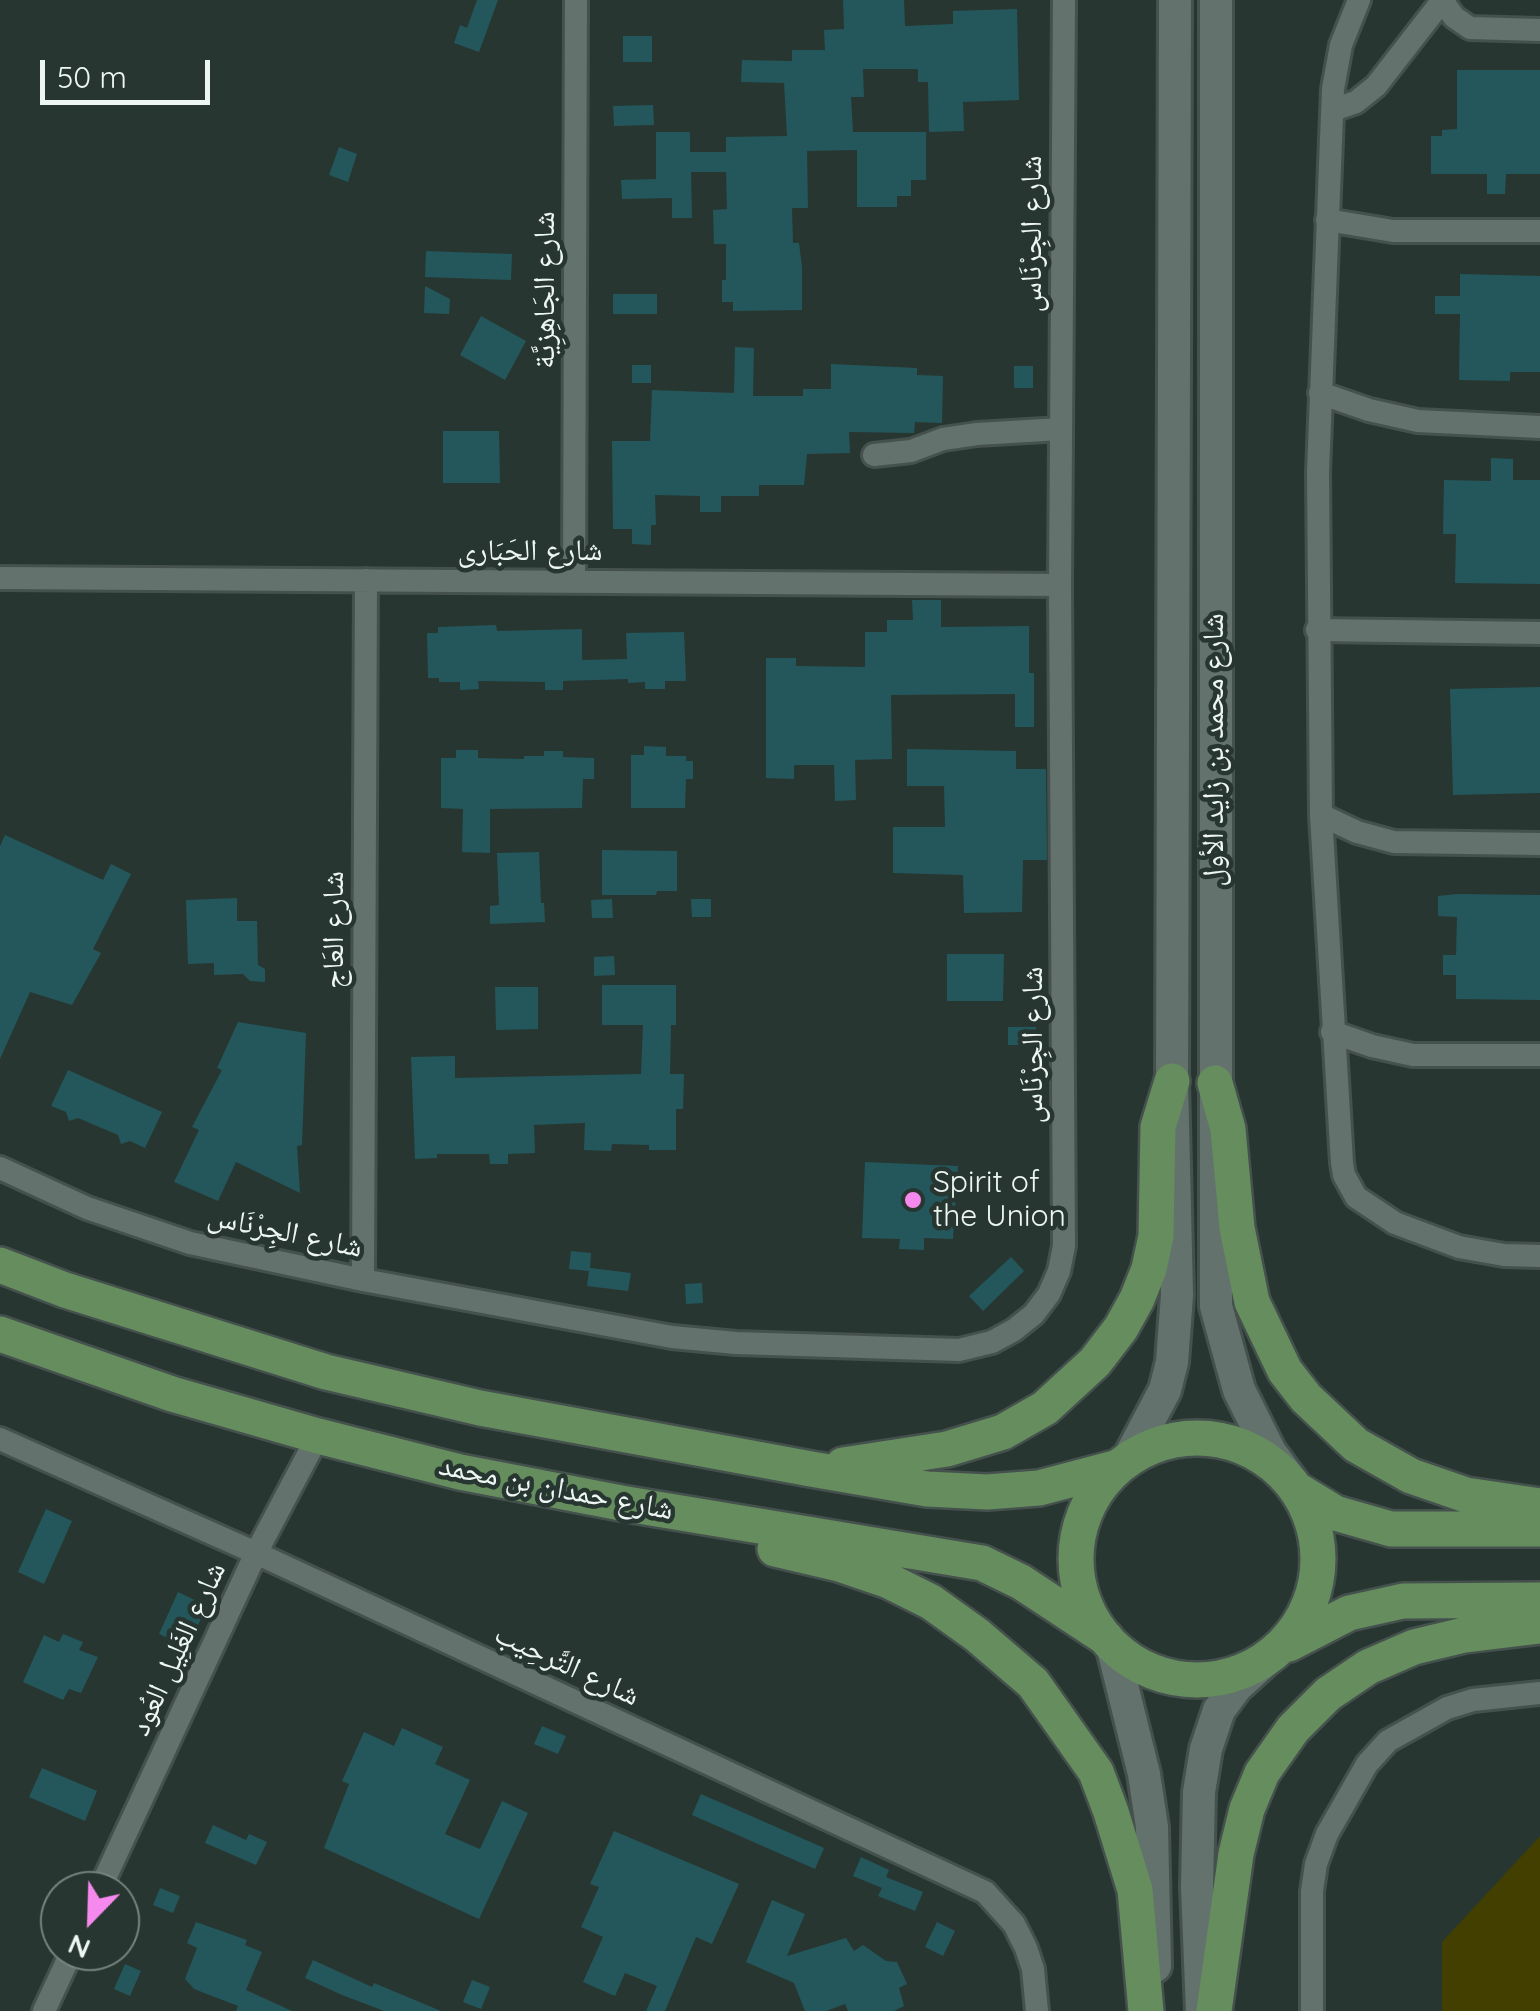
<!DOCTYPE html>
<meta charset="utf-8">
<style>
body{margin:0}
#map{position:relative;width:1540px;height:2011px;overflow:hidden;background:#283631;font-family:Quicksand,sans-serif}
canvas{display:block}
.north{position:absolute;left:40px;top:1871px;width:100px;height:100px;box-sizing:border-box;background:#283631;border:2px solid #77837f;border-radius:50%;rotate:203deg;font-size:28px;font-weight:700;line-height:40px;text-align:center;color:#edf6f3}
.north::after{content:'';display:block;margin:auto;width:35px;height:45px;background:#f689ee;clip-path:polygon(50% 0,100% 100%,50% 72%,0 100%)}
.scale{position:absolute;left:40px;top:60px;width:170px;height:45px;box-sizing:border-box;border:5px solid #edf6f3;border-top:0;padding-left:12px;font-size:30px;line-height:35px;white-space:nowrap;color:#edf6f3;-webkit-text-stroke:8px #283631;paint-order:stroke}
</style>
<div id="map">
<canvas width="1540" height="2011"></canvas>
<div class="north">N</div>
<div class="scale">50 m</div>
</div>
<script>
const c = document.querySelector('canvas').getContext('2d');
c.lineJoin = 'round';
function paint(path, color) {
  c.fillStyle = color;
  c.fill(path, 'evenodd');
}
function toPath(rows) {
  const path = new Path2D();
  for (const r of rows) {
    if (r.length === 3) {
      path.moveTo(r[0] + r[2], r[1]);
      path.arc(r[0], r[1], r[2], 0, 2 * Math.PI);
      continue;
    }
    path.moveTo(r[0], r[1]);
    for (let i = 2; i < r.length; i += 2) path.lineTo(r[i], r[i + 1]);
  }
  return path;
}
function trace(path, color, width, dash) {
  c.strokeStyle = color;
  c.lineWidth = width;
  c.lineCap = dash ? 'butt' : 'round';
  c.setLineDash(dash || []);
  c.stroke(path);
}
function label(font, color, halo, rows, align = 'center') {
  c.font = font + ' Quicksand,"Noto Naskh Arabic",sans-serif';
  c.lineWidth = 9;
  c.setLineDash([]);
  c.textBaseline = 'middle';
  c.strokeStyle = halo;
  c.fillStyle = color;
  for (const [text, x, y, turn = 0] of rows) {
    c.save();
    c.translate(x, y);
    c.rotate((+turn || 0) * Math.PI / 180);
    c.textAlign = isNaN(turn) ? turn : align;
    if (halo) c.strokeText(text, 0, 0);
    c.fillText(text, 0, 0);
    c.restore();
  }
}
paint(toPath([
 [1540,1836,1540,2011,1442,2011,1442,1942]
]), '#423f01');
paint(toPath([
 [477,0,498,0,479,52,454,43,460,25,467,28],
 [843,0,904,0,905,26,953,24,953,11,1017,9,1019,100,963,102,964,131,929,132,928,82,918,82,918,69,863,69,864,97,851,97,853,132,926,132,926,180,911,180,911,196,897,196,897,207,857,207,857,150,807,151,808,208,792,208,793,243,799,243,802,267,802,310,733,311,733,302,722,302,722,280,726,280,726,244,714,244,713,210,727,209,726,172,691,172,692,218,672,218,672,198,622,199,621,180,656,179,656,132,690,132,690,152,726,152,726,137,787,136,784,83,741,82,742,60,792,61,792,50,825,50,824,30,844,29],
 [623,36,652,36,652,62,623,62],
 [1457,70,1540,70,1540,174,1506,174,1505,194,1487,194,1487,174,1431,174,1431,136,1442,136,1442,130,1457,129],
 [653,105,654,125,614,126,613,106],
 [339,147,357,154,348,182,329,175],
 [426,251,512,254,511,280,425,277],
 [1460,274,1540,276,1540,372,1510,372,1510,381,1459,380,1460,314,1435,314,1435,296,1460,296],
 [425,286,450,299,449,314,424,313],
 [613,294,657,294,657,314,613,314],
 [481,316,526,341,505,380,460,355],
 [735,347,754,348,753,396,803,396,803,389,831,389,831,364,917,368,917,375,943,376,942,423,915,422,914,433,849,432,850,453,807,454,804,485,759,485,759,496,721,496,721,512,700,512,700,496,655,495,656,525,651,525,651,545,632,544,632,529,613,529,612,441,650,441,652,390,734,393],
 [632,365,651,365,651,383,632,383],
 [1014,366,1033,366,1033,388,1014,388],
 [443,431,499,431,500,483,443,483],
 [1491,458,1513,459,1513,480,1540,480,1540,584,1455,583,1456,534,1443,534,1444,480,1491,481],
 [912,600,941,600,941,627,1029,626,1029,673,1034,673,1034,727,1015,727,1015,694,891,695,892,759,855,760,856,800,835,801,834,765,794,765,794,779,766,778,766,658,796,658,796,666,865,667,865,632,887,632,887,620,913,620],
 [496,625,497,631,582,629,582,660,627,659,626,633,684,632,686,681,665,681,665,689,645,689,645,682,628,683,628,679,563,681,563,690,545,690,545,682,478,681,479,689,460,690,460,682,439,682,439,678,428,678,427,633,438,633,438,627],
 [1540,687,1540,793,1453,795,1450,689],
 [644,746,666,747,666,756,686,756,686,761,693,761,693,779,686,779,685,808,631,808,631,755,644,755],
 [907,749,1016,751,1016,769,1046,769,1047,860,1023,860,1022,912,964,913,963,875,893,873,893,827,945,827,944,786,907,786],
 [456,750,478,750,478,758,524,759,524,756,544,756,544,751,563,751,563,757,594,758,594,779,583,779,582,808,490,809,490,853,462,852,463,809,441,808,441,758,456,758],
 [5,835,103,880,111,864,131,874,93,949,101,953,72,1005,30,992,0,1059,0,846],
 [602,850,677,851,677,891,657,891,656,895,602,895],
 [539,852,541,903,544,903,545,922,490,924,490,906,499,905,497,853],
 [1457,894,1540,895,1540,1000,1456,999,1456,975,1443,975,1443,955,1456,955,1457,917,1438,916,1438,896],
 [237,898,237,921,257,921,258,965,265,969,265,982,250,981,243,974,214,975,214,963,188,964,186,900],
 [612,899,613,918,592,918,591,900],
 [691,899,711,899,711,917,692,917],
 [947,954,1004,954,1003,1001,947,1001],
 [614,956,615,975,594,976,594,957],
 [602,985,676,985,676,1025,671,1025,670,1074,684,1074,683,1109,676,1109,676,1150,649,1150,649,1145,612,1144,611,1151,584,1150,585,1123,534,1125,535,1153,508,1154,508,1164,490,1164,489,1154,437,1154,437,1158,415,1159,411,1057,455,1056,455,1078,641,1074,643,1025,602,1025],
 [495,987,538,987,538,1029,496,1030],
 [238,1022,306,1033,302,1145,297,1146,300,1193,236,1162,218,1201,174,1182,199,1130,192,1127,222,1070,217,1068],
 [1008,1027,1036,1027,1036,1045,1008,1045],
 [68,1070,162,1112,145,1148,130,1141,121,1144,118,1135,78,1118,69,1121,66,1112,51,1106],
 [865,1162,958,1166,953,1239,924,1238,924,1250,899,1249,900,1239,862,1238],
 [571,1251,591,1253,590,1268,631,1273,628,1291,587,1286,589,1271,569,1269],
 [1011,1257,1024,1271,983,1311,969,1296],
 [702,1283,703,1303,686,1304,685,1284],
 [46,1509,72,1521,44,1584,18,1572],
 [178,1592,207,1606,188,1647,159,1634],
 [63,1634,83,1642,79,1650,98,1657,81,1693,69,1689,63,1700,23,1682,44,1635,59,1642],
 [542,1726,566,1736,558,1754,534,1744],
 [402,1728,443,1747,435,1764,470,1780,445,1834,480,1849,502,1801,528,1813,479,1919,324,1848,349,1784,342,1781,364,1732,394,1746],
 [42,1768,97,1791,85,1821,29,1797],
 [701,1794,824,1848,815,1869,692,1815],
 [213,1825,246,1840,249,1834,267,1842,256,1865,205,1843],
 [614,1831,739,1884,712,1944,696,1937,665,2011,646,2011,657,1986,625,1973,615,1996,583,1982,603,1937,581,1927,599,1887,590,1884],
 [861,1857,889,1870,886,1877,923,1892,915,1911,878,1896,882,1888,853,1876],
 [160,1888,180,1896,173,1913,153,1905],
 [772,1900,805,1914,787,1956,846,1938,854,1951,863,1945,886,1961,897,1962,907,1984,899,1988,904,2006,894,2011,848,2011,845,2004,826,2011,805,2011,794,1983,746,1962],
 [196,1922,247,1940,245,1945,262,1952,246,1990,292,2011,236,2011,238,2006,194,1989,185,1979,197,1948,187,1943],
 [937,1922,955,1931,943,1956,925,1947],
 [313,1960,372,1987,374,1983,441,2011,384,2011,342,1995,305,1978],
 [125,1964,141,1971,130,1996,114,1989],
 [472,1980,490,1987,481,2009,463,2002]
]), '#24575b');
const minor = toPath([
 [1359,0,1341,45,1333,89,1318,472,1321,815,1342,1163,1344,1175,1356,1197,1395,1223,1459,1247,1504,1255,1540,1256],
 [1442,0,1454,17,1470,28,1540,30],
 [1333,110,1356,102,1376,86,1442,1],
 [1327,220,1393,231,1540,231],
 [1320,393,1369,410,1418,421,1540,427],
 [874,455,911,451,943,439,977,434,1061,429],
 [0,578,1060,585],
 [574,581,576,0],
 [1317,630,1540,633],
 [1321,815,1357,832,1394,842,1540,844],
 [1332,1032,1372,1046,1413,1055,1540,1055],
 [0,1168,87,1208,190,1243,363,1280,672,1337,736,1343,959,1350,992,1342,1014,1330,1034,1314,1049,1294,1059,1271,1064,1246,1060,585,1064,0],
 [363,1280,366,580],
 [0,1439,256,1553,985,1892,1014,1924,1026,1948,1033,1969,1037,2011],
 [99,1891,256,1553,318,1436],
 [44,2011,72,1951],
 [1312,2011,1312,1891,1316,1864,1327,1834,1367,1764,1388,1741,1447,1708,1473,1700,1540,1693]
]);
const secondary = toPath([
 [1216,0,1216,1306,1239,1390,1270,1452,1292,1482],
 [1129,1458,1165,1390,1172,1362,1177,1295,1172,1081,1175,0],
 [1112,1645,1144,1774,1152,1827,1155,1966],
 [1202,2011,1197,1887,1199,1792,1206,1749,1219,1710,1236,1687,1268,1658]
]);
const primary = toPath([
 [1215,1083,1228,1129,1237,1228,1252,1302,1285,1371,1306,1398,1356,1445,1411,1476,1466,1495,1540,1506],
 [0,1265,65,1290,326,1372,480,1408,811,1469,927,1489,987,1492,1039,1488,1115,1468],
 [0,1334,172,1394,318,1436,460,1472,621,1503,982,1563,1021,1582,1106,1638],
 [1197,1559,121],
 [843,1465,947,1449,1003,1432,1045,1408,1095,1362,1121,1328,1137,1299,1149,1269,1156,1236,1158,1127,1172,1081],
 [1299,1491,1335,1513,1391,1529,1540,1529],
 [775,1549,839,1564,889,1581,931,1602,977,1635,1033,1683,1096,1772,1111,1812,1135,1890,1146,2011],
 [1289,1644,1349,1613,1403,1601,1540,1600],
 [1214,2011,1236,1854,1247,1809,1262,1773,1293,1729,1328,1694,1368,1667,1414,1647,1464,1635,1540,1626]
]);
trace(minor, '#45514d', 28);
trace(secondary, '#45514d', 38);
trace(primary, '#45514d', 40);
trace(minor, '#63726c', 22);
trace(secondary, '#63726c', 32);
trace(primary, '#658d5e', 35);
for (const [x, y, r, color] of [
 [913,1200,10,"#f689ee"]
]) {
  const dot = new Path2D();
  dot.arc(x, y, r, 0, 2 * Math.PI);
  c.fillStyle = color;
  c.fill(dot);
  trace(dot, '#283631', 4);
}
label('30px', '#edf6f3', '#283631', [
 ["شارع الجِرْنَاس",1032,234,-90],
 ["شارع الجَاهِزِيَّة",545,290,-90],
 ["شارع الحَبَارى",530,551],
 ["شارع محمد بن زايد الأول",1214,750,-90],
 ["شارع العَاج",334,930,-90],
 ["شارع الجِرْنَاس",1033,1045,-90],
 ["شارع الجِرْنَاس",285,1232,12],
 ["شارع حمدان بن محمد",556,1488,11],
 ["شارع الغَلِيل العُود",178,1649,-65],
 ["شارع التَّرحِيب",567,1665,25]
]);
label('30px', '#edf6f3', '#283631', [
 ["Spirit of",933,1183],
 ["the Union",933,1217]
], 'left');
</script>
